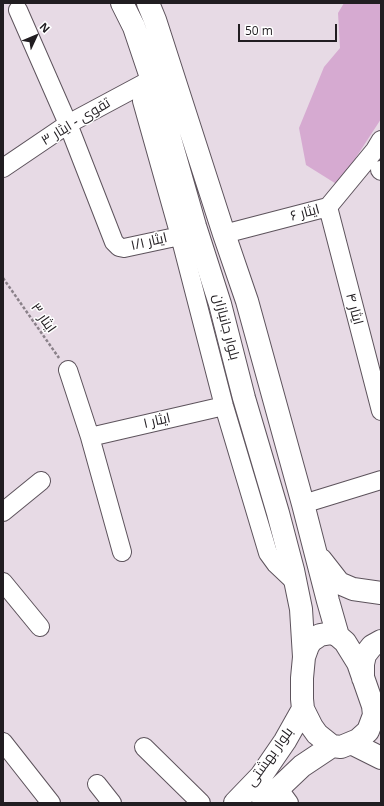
<!DOCTYPE html>
<meta charset="utf-8">
<style>
body{margin:0}
#map{position:relative;width:384px;height:806px;overflow:hidden;background:#e7dae5;font-family:"Open Sans",sans-serif}
canvas{display:block}
.frame{position:absolute;inset:0;border:4px solid #211d21;pointer-events:none}
.north{position:absolute;left:16px;top:16px;width:40px;height:40px;-webkit-text-stroke:3px #fff;paint-order:stroke;rotate:46deg;font-size:11px;font-weight:700;line-height:16px;text-align:center;color:#211d21}
.north::after{content:'';display:block;margin:auto;width:14px;height:18px;background:#211d21;clip-path:polygon(50% 0,100% 100%,50% 72%,0 100%)}
.scale{position:absolute;left:238px;top:24px;width:99px;height:18px;box-sizing:border-box;border:2px solid #211d21;border-top:0;padding-left:5px;font-size:12px;line-height:14px;white-space:nowrap;color:#211d21;-webkit-text-stroke:3px #fff;paint-order:stroke}
</style>
<div id="map">
<canvas width="384" height="806"></canvas>
<div class="frame"></div>
<div class="north">N</div>
<div class="scale">50 m</div>
</div>
<script>
const c = document.querySelector('canvas').getContext('2d');
c.lineJoin = 'round';
function paint(path, color) {
  c.fillStyle = color;
  c.fill(path, 'evenodd');
}
function toPath(rows) {
  const path = new Path2D();
  for (const r of rows) {
    path.moveTo(r[0], r[1]);
    for (let i = 2; i < r.length; i += 2) path.lineTo(r[i], r[i + 1]);
  }
  return path;
}
function trace(path, color, width, dash) {
  c.strokeStyle = color;
  c.lineWidth = width;
  c.lineCap = dash ? 'butt' : 'round';
  c.setLineDash(dash || []);
  c.stroke(path);
}
function label(font, color, halo, rows, align = 'center') {
  c.font = font + ' "Open Sans",Cairo,sans-serif';
  c.lineWidth = 3;
  c.setLineDash([]);
  c.textBaseline = 'middle';
  c.strokeStyle = halo;
  c.fillStyle = color;
  for (const [text, x, y, turn = 0] of rows) {
    c.save();
    c.translate(x, y);
    c.rotate((+turn || 0) * Math.PI / 180);
    c.textAlign = isNaN(turn) ? turn : align;
    if (halo) c.strokeText(text, 0, 0);
    c.fillText(text, 0, 0);
    c.restore();
  }
}
paint(toPath([
 [344,3,378,3,381,5,381,119,338,185,306,165,299,128,324,67,340,48,338,13]
]), '#d6aad1');
const minor = toPath([
 [18,10,68,124,114,242,119,247,124,248,180,236],
 [152,79,143,94,142,101,180,236,224,406,268,553,276,564,295,582],
 [3,168,68,124,152,79],
 [380,170,381,171],
 [328,207,381,411],
 [224,234,328,207,375,150,381,140],
 [68,370,90,437,122,552],
 [90,437,224,406],
 [303,504,381,480],
 [3,512,41,481],
 [3,582,40,627],
 [3,742,51,803],
 [144,747,201,803],
 [97,784,112,803],
 [278,788,289,803]
]);
const major = toPath([
 [122,3,134,27,161,107,195,226,220,304,244,398,278,513,293,570,301,609,304,657],
 [148,3,155,20,224,234,247,301,303,504,328,601,338,636],
 [321,560,339,583,353,589,381,593],
 [332,633,338,636,345,642,358,663,373,706,374,715,368,731,358,740,341,747,332,746,317,734,312,727,303,709,302,699,302,678,304,657,308,646,311,641,320,635,332,633],
 [363,678,363,664,365,655,372,646,381,641],
 [351,743,381,758],
 [235,803,261,776,285,741,303,709],
 [263,803,302,766,332,746]
]);
trace(minor, '#5d535c', 20);
trace(major, '#5d535c', 24);
trace(toPath([
 [3,278,59,358]
]), '#8a8189', 2.5, [3, 2]);
trace(minor, '#fff', 18);
trace(major, '#fff', 22);
label('14px', '#211d21', '#fff', [
 ["تقوی - ایثار ۳",76,122,-31],
 ["ایثار ۶",305,213,-15],
 ["ایثار ۱/۱",149,242,-13],
 ["ایثار ۴",354,309,75],
 ["ایثار ۳",43,318,55],
 ["بلوار جانبازان",226,327,75],
 ["ایثار ۱",157,421,-13],
 ["بلوار بهشتی",270,757,-54]
]);
</script>
